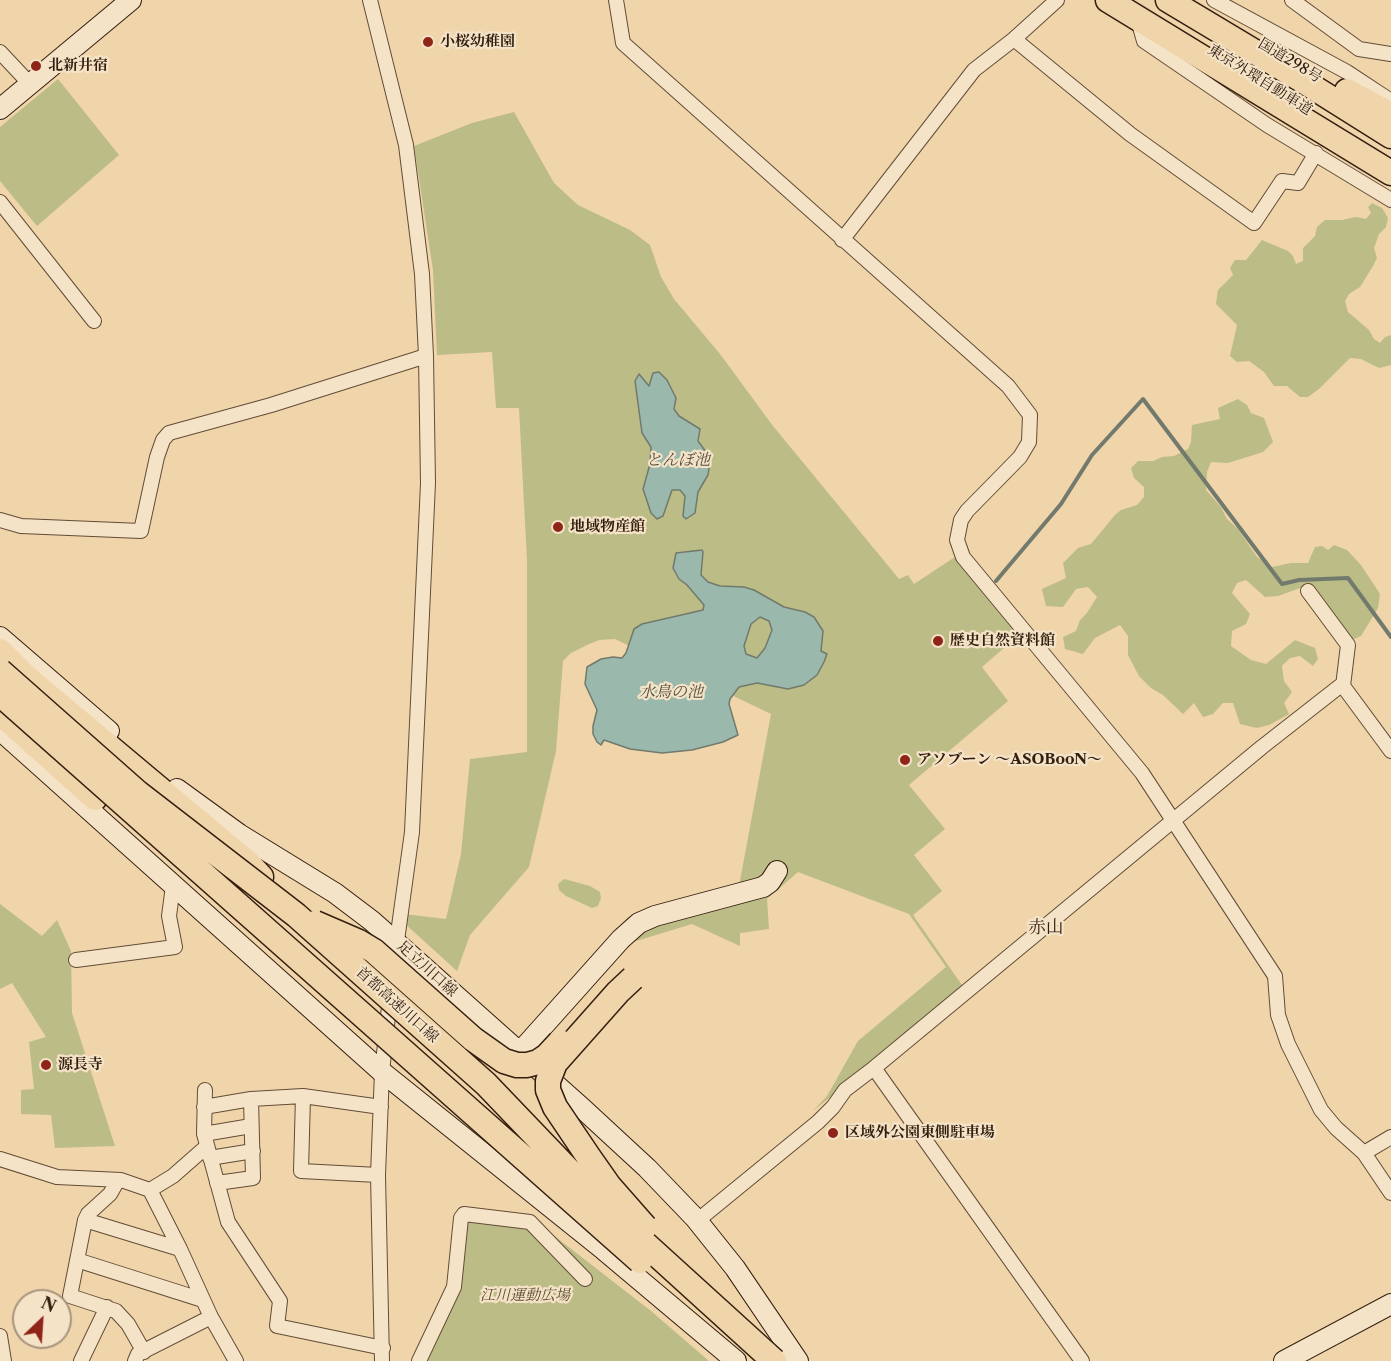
<!DOCTYPE html>
<meta charset="utf-8">
<style>
body{margin:0}
#map{position:relative;width:1391px;height:1361px;overflow:hidden;background:#f0d4aa;font-family:"Libre Caslon Text",serif}
canvas{display:block}
.north{position:absolute;left:12px;top:1289px;width:60px;height:60px;box-sizing:border-box;background:#f5e3c8;border:2px solid #a7947e;border-radius:50%;rotate:25deg;font-size:16px;font-weight:700;line-height:24px;text-align:center;color:#331e0f}
.north::after{content:'';display:block;margin:auto;width:21px;height:27px;background:#8f2418;clip-path:polygon(50% 0,100% 100%,50% 72%,0 100%)}
</style>
<div id="map">
<canvas width="1391" height="1361"></canvas>
<div class="north">N</div>
</div>
<script>
const c = document.querySelector('canvas').getContext('2d');
c.lineJoin = 'round';
function paint(path, color) {
  c.fillStyle = color;
  c.fill(path, 'evenodd');
}
function toPath(rows) {
  const path = new Path2D();
  for (const r of rows) {
    path.moveTo(r[0], r[1]);
    for (let i = 2; i < r.length; i += 2) path.lineTo(r[i], r[i + 1]);
  }
  return path;
}
function trace(path, color, width, dash) {
  c.strokeStyle = color;
  c.lineWidth = width;
  c.lineCap = dash ? 'butt' : 'round';
  c.setLineDash(dash || []);
  c.stroke(path);
}
function label(font, color, halo, rows, align = 'center') {
  c.font = font + ' "Libre Caslon Text","Noto Serif JP",serif';
  c.lineWidth = 4.5;
  c.setLineDash([]);
  c.textBaseline = 'middle';
  c.strokeStyle = halo;
  c.fillStyle = color;
  for (const [text, x, y, turn = 0] of rows) {
    c.save();
    c.translate(x, y);
    c.rotate((+turn || 0) * Math.PI / 180);
    c.textAlign = isNaN(turn) ? turn : align;
    if (halo) c.strokeText(text, 0, 0);
    c.fillText(text, 0, 0);
    c.restore();
  }
}
paint(toPath([
 [58,79,119,155,37,226,0,181,0,127],
 [514,112,554,183,578,205,630,230,650,245,661,277,674,299,720,354,773,426,899,579,908,575,914,584,955,557,1020,634,982,667,1008,701,909,785,945,829,914,855,942,891,913,915,964,988,813,1111,827,1096,858,1041,946,967,909,914,798,872,767,899,769,929,740,933,740,946,692,924,633,942,537,1043,524,1032,628,917,739,886,771,714,615,639,599,640,587,645,571,653,563,661,556,751,529,867,470,935,457,971,403,922,404,914,446,919,461,854,470,759,527,752,527,561,519,408,496,408,492,352,437,355,433,270,414,146,472,123],
 [1372,203,1382,208,1388,218,1386,227,1379,234,1374,248,1377,258,1373,266,1360,287,1349,294,1345,301,1348,312,1369,330,1374,339,1380,343,1385,337,1391,335,1391,365,1379,368,1361,359,1350,358,1320,388,1308,397,1300,397,1287,386,1274,386,1264,372,1249,361,1237,362,1230,356,1237,325,1216,304,1218,290,1233,275,1230,268,1235,260,1246,260,1262,240,1288,251,1293,256,1296,264,1303,261,1303,248,1315,236,1317,227,1325,220,1342,220,1356,217,1366,219,1371,213,1368,207],
 [1238,399,1247,405,1251,413,1264,418,1273,442,1263,452,1228,463,1211,462,1207,472,1206,490,1221,507,1227,519,1238,529,1257,557,1272,567,1291,563,1308,563,1315,547,1322,546,1328,550,1334,545,1347,550,1361,565,1380,594,1378,608,1361,636,1350,641,1308,586,1300,588,1278,596,1265,597,1246,580,1237,583,1232,593,1250,614,1246,624,1232,631,1231,646,1251,660,1266,664,1295,640,1315,648,1318,659,1313,666,1300,656,1290,658,1282,666,1284,681,1292,692,1284,703,1289,714,1269,725,1257,728,1240,724,1233,703,1223,703,1213,714,1203,717,1194,703,1183,714,1163,695,1151,688,1139,676,1128,655,1128,636,1120,625,1095,638,1083,654,1065,649,1063,637,1076,631,1080,620,1087,613,1097,597,1088,587,1076,589,1063,607,1046,606,1042,589,1066,578,1063,563,1078,548,1091,544,1115,515,1121,510,1137,505,1144,497,1144,487,1134,478,1131,468,1138,461,1153,461,1162,457,1174,456,1188,449,1191,442,1192,425,1220,419,1218,408],
 [564,879,590,886,600,892,601,898,598,906,592,908,566,896,559,890,558,884],
 [0,904,42,936,57,920,71,951,72,1013,115,1146,55,1148,51,1115,21,1114,21,1090,34,1089,29,1042,46,1037,12,983,0,989],
 [465,1220,539,1224,651,1311,709,1361,426,1361,460,1286]
]), '#bcbc87');
const water = toPath([
 [659,372,667,380,676,398,674,409,679,416,700,429,698,441,706,452,710,462,708,475,698,492,695,513,686,519,683,516,685,496,680,490,672,490,663,516,657,519,651,513,643,489,650,464,651,447,642,433,635,381,639,374,649,386,653,373,659,372],
 [702,550,703,552,701,575,708,582,720,586,744,587,754,590,784,607,805,612,814,617,823,631,821,651,827,654,824,662,817,675,804,685,788,689,757,683,739,687,730,699,729,704,738,735,723,742,692,750,662,753,630,749,604,740,601,745,597,742,593,734,593,726,597,710,585,684,587,667,601,659,613,657,622,658,626,653,634,629,642,624,703,610,704,605,687,585,679,579,673,568,676,553,702,550],
 [760,617,769,621,772,630,765,648,757,658,746,654,744,646,751,624,760,617]
]);
paint(water, '#9ab8ab');
trace(water, '#717a6d', 1.5);
trace(toPath([
 [996,581,1061,504,1092,455,1143,399,1282,584,1299,580,1348,578,1391,637]
]), '#717a6d', 4);
const street = toPath([
 [370,0,406,145,422,274,426,356,428,483,412,832,396,948],
 [616,0,623,43,1008,386,1030,415,1029,442,1020,457,967,511,961,520,957,540,963,557,1142,773,1275,976,1278,1015,1288,1044,1321,1110,1336,1128,1364,1153,1391,1193],
 [1214,0,1347,72,1391,101],
 [1292,0,1359,49,1391,54],
 [1138,20,1144,41,1267,125,1391,200],
 [1014,39,1130,134,1254,223,1282,181,1298,183,1316,153],
 [0,52,30,84],
 [0,202,94,321],
 [842,240,974,70,1014,39,1057,0],
 [0,520,21,526,141,531,157,457,163,440,169,433,271,405,426,356],
 [1308,591,1348,645,1343,686,1391,751],
 [76,960,175,947,169,916,173,886],
 [205,1090,204,1134,228,1222,280,1301,277,1326,383,1348],
 [303,1096,301,1171,378,1175],
 [204,1107,251,1099,303,1096,381,1107],
 [204,1134,251,1126],
 [1364,1153,1391,1137],
 [210,1158,253,1151],
 [0,1159,57,1177,121,1180,150,1190,180,1249,211,1317,236,1361],
 [118,1180,110,1194,88,1214,85,1220,70,1296,116,1311,128,1324,144,1352],
 [217,1183,253,1178,251,1099],
 [150,1190,173,1176,206,1147],
 [85,1220,180,1249],
 [697,1221,818,1122,833,1107,845,1090,874,1068],
 [77,1260,203,1300],
 [0,1336,4,1361],
 [81,1361,107,1307],
 [135,1361,138,1354,211,1317],
 [382,1361,378,1175,382,1072,390,997],
 [419,1361,454,1287,461,1218,464,1214,530,1222,585,1279],
 [1082,1361,874,1068,1262,747,1340,686,1343,686]
]);
const secondary = toPath([
 [0,109,131,0],
 [0,637,109,731],
 [0,730,382,1072,604,1250,736,1361],
 [177,789,239,834,335,893,372,921,582,1108,647,1168,695,1218,735,1268,798,1361],
 [520,1052,621,939,639,923,655,916,763,887,770,882,777,871],
 [1284,1361,1391,1304]
]);
const highway = toPath([
 [1108,0,1391,173],
 [1168,0,1300,79,1391,136],
 [1347,91,1391,115],
 [0,651,27,678,249,864,261,877],
 [0,713,95,798]
]);
trace(street, '#624c36', 16);
trace(secondary, '#331e0f', 22);
trace(highway, '#331e0f', 27);
trace(street, '#f5e3c8', 14);
trace(secondary, '#f5e3c8', 20);
trace(highway, '#f0d4aa', 24);
const highwayBridge = toPath([
 [0,671,138,793,296,915,486,1084,599,1202,774,1361],
 [0,694,640,1261],
 [315,923,359,942,374,951,473,1039,504,1061,517,1065,527,1065,538,1062,547,1056,560,1042],
 [633,978,618,992,555,1063,548,1081,548,1090,555,1107,588,1156,609,1186,645,1227]
]);
trace(highwayBridge, '#331e0f', 27, []);
trace(highwayBridge, '#f0d4aa', 24);
for (const [x, y, r, color] of [
 [428,42,6,"#8f2418"],
 [36,66,6,"#8f2418"],
 [558,527,6,"#8f2418"],
 [938,641,6,"#8f2418"],
 [905,760,6,"#8f2418"],
 [46,1065,6,"#8f2418"],
 [833,1133,6,"#8f2418"]
]) {
  const dot = new Path2D();
  dot.arc(x, y, r, 0, 2 * Math.PI);
  c.fillStyle = color;
  c.fill(dot);
  trace(dot, '#f5e3c8', 2);
}
label('bold 15px', '#331e0f', '#f5e3c8', [
 ["小桜幼稚園",440,42],
 ["北新井宿",48,66],
 ["地域物産館",570,527],
 ["歴史自然資料館",950,641],
 ["アソブーン ～ASOBooN～",917,760],
 ["源長寺",58,1065],
 ["区域外公園東側駐車場",845,1133]
], 'left');
label('15px', '#331e0f', '#f5e3c8', [
 ["国道298号",1290,61,31],
 ["東京外環自動車道",1260,80,32],
 ["足立川口線",427,969,42],
 ["首都高速川口線",397,1005,42]
]);
label('italic 15px', '#5c4d33', '#f5e3c8', [
 ["江川運動広場",525,1296]
]);
label('italic 16px', '#524c3e', '#f5e3c8', [
 ["とんぼ池",678,460],
 ["水鳥の池",671,692]
]);
label('18px', '#331e0f', '#f5e3c8', [
 ["赤山",1046,928]
]);
</script>
